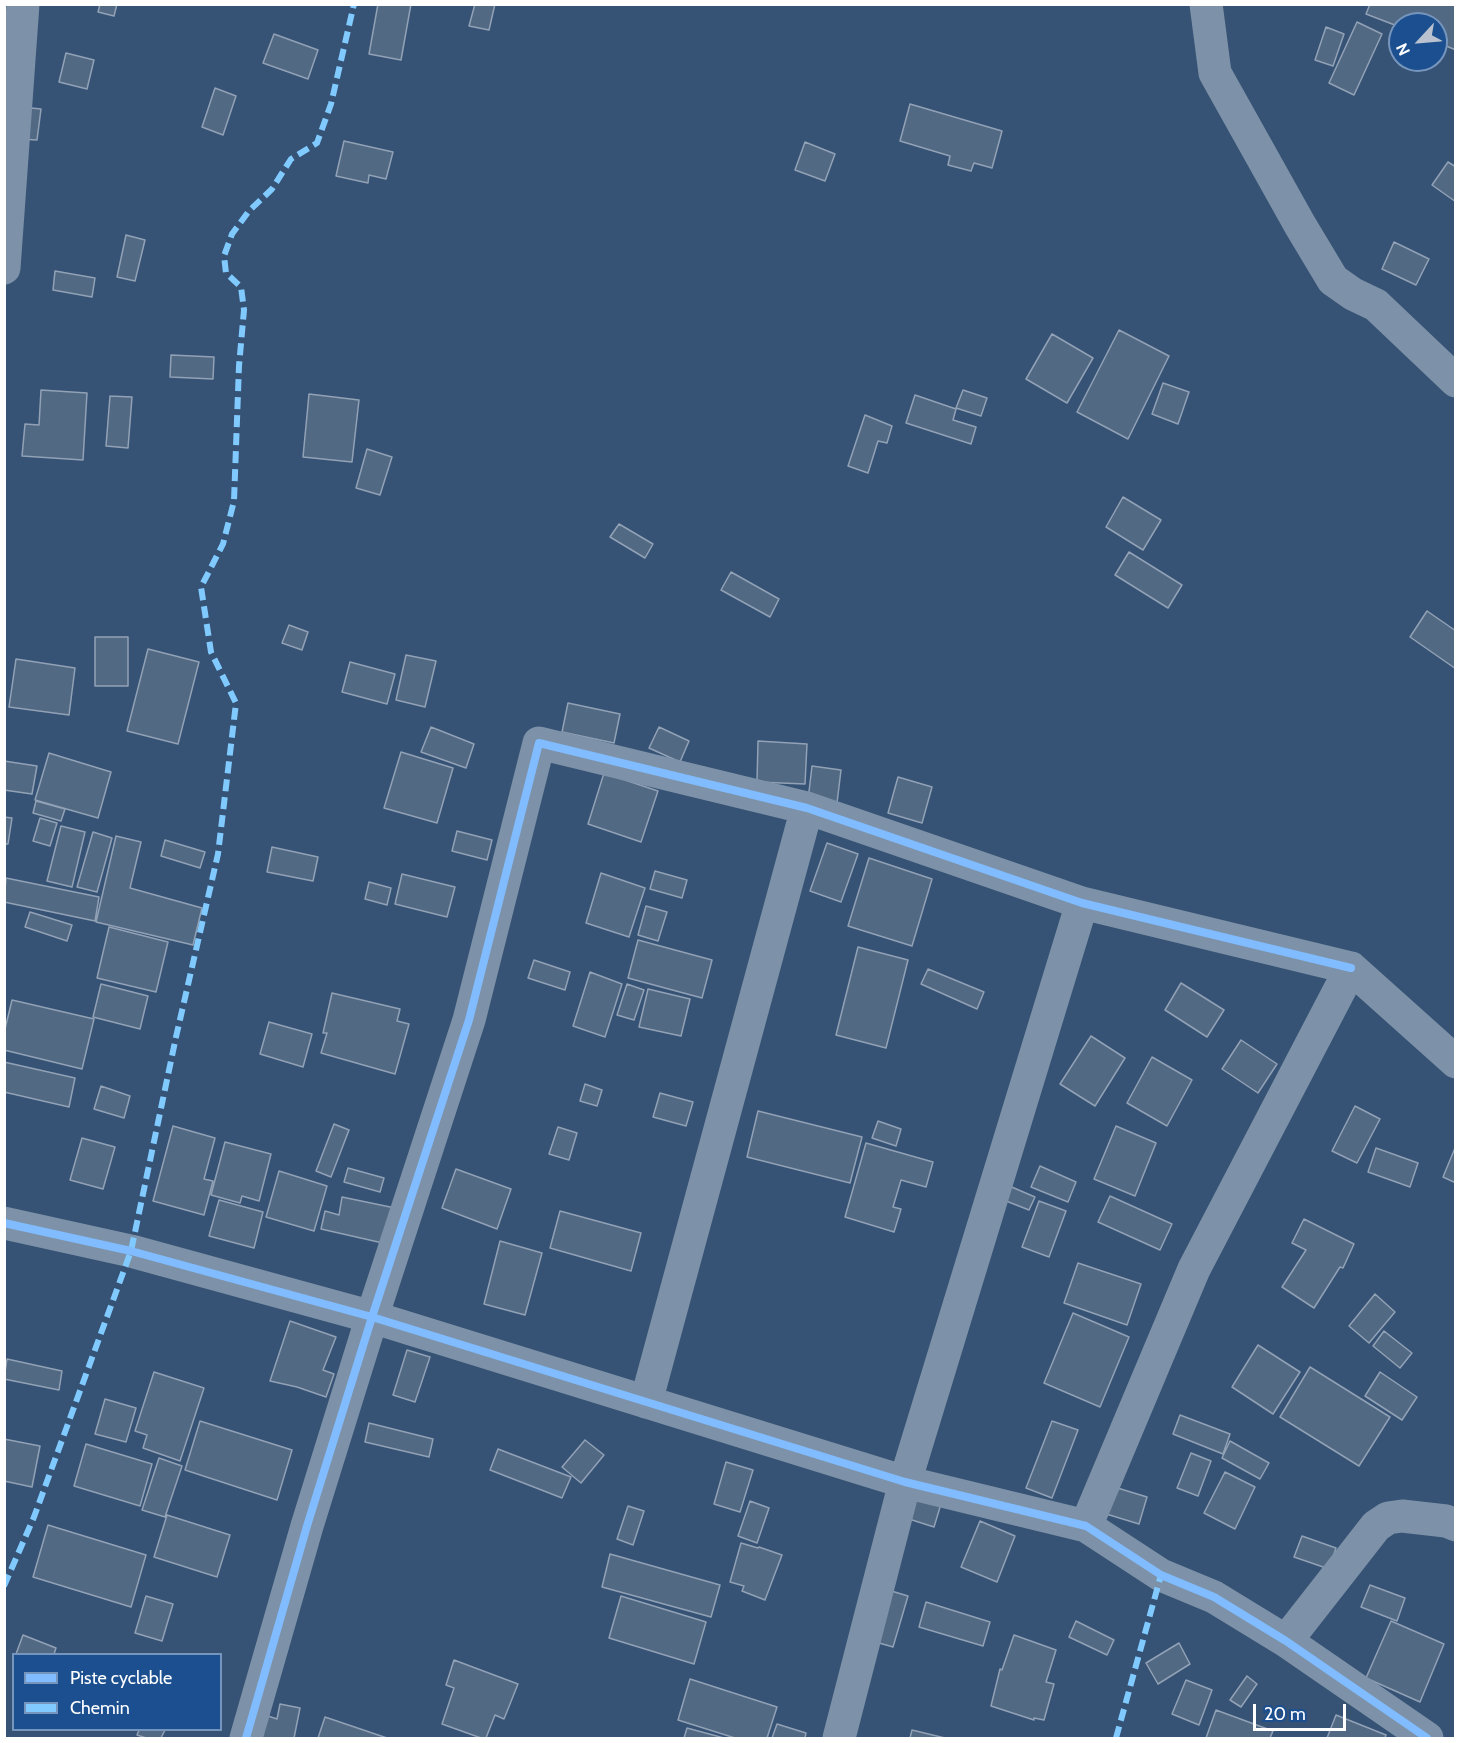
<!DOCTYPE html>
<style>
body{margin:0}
#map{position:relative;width:1460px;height:1743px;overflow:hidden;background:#365274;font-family:Cabin,sans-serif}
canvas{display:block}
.frame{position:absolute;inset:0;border:6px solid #fff;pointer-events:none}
.legend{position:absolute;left:12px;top:1653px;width:210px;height:78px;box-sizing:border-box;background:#1b4f8f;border:2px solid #7695bc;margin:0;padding:8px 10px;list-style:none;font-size:18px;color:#fff}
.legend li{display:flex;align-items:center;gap:12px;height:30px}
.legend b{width:30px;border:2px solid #7695bc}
.north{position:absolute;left:1388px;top:12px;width:60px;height:60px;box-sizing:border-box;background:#1b4f8f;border:2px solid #7695bc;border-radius:50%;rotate:244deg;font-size:16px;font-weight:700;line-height:24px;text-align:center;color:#fff}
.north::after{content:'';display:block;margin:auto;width:21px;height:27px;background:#b9c2ce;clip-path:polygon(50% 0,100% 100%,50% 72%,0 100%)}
.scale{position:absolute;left:1253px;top:1704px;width:93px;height:27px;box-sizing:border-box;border:3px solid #fff;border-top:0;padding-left:8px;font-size:18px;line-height:21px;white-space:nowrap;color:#fff;-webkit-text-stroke:4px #1b4f8f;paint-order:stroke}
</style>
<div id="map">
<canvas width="1460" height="1743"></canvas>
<div class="frame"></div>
<ul class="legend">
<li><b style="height:8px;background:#80bcff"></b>Piste cyclable</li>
<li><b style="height:8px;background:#80caff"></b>Chemin</li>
</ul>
<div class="north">N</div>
<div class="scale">20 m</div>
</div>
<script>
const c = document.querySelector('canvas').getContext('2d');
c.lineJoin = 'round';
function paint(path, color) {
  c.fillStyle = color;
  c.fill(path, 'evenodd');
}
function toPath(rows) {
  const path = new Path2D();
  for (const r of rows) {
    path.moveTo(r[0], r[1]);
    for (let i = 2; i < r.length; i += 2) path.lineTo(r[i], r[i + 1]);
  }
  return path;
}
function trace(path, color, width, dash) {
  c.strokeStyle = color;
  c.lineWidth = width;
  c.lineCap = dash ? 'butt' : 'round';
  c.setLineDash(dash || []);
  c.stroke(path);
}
const building = toPath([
 [100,4,117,4,114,16,98,12,100,4],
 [378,4,411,4,401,60,369,54,378,4],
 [475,4,495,4,489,30,469,26,475,4],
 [1370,4,1456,4,1456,50,1436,42,1436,24,1400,24,1400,27,1366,14,1370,4],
 [1357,22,1382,34,1354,95,1329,83,1357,22],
 [1326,27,1344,34,1333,66,1315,60,1326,27],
 [274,34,318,50,308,79,263,63,274,34],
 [66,53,94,60,87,89,59,82,66,53],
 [215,88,236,96,223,135,202,127,215,88],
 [910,104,1002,131,992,168,974,163,971,171,948,165,950,156,900,141,910,104],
 [22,107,41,109,37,140,19,139,22,107],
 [344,141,393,152,386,179,369,175,368,183,336,176,344,141],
 [805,142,835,154,825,181,795,170,805,142],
 [1448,162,1456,167,1456,202,1432,185,1448,162],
 [126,235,145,240,135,281,117,277,126,235],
 [1394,242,1429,259,1416,285,1382,269,1394,242],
 [55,271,95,278,92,297,53,290,55,271],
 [1119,330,1169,356,1128,439,1077,412,1119,330],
 [1052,334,1093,358,1067,403,1026,379,1052,334],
 [171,355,214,357,213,379,170,377,171,355],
 [1163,383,1189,392,1178,424,1152,414,1163,383],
 [41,390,87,393,83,460,22,456,25,424,39,425,41,390],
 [963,390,987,398,981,416,956,408,963,390],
 [309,394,359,400,352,462,303,457,309,394],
 [915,395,956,409,953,420,976,427,971,444,906,423,915,395],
 [110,396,132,397,128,448,106,446,110,396],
 [865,415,892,426,887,443,878,441,868,473,848,466,865,415],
 [367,449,392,457,380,495,356,488,367,449],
 [1123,497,1161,520,1143,550,1106,527,1123,497],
 [619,524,653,544,645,558,610,537,619,524],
 [1129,552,1182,585,1168,608,1115,575,1129,552],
 [731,572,779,599,770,617,721,590,731,572],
 [1427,611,1456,631,1456,669,1410,637,1427,611],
 [289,625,308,632,302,650,282,643,289,625],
 [95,637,128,637,128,686,95,686,95,637],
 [148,649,199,662,178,744,127,731,148,649],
 [406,655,436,661,425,707,396,700,406,655],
 [16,659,75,668,69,715,9,707,16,659],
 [350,662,395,674,387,704,342,692,350,662],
 [568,703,620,714,614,743,562,732,568,703],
 [431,727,474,744,466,768,421,752,431,727],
 [659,727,689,741,680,762,649,748,659,727],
 [758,741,807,744,805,784,757,782,758,741],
 [401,752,453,768,437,823,384,808,401,752],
 [49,753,111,772,98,818,35,800,49,753],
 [4,761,37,766,32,794,4,790,4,761],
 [812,766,841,770,837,803,808,800,812,766],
 [604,773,658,791,641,842,588,824,604,773],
 [898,777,932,787,922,823,888,813,898,777],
 [36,801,65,809,61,821,33,813,36,801],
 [4,817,12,818,8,844,4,844,4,817],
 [40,818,57,823,50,846,33,841,40,818],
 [61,826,85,832,72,887,47,881,61,826],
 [457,831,492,840,487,860,452,851,457,831],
 [93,832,112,838,97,892,77,887,93,832],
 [116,836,141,842,130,888,202,908,193,945,96,922,116,836],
 [165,840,205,852,200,868,161,856,165,840],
 [827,843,858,854,841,902,810,891,827,843],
 [272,847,318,857,313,881,267,872,272,847],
 [869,858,932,879,912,946,848,926,869,858],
 [655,871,687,880,682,898,650,889,655,871],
 [601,873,645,888,629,937,586,923,601,873],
 [402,874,455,887,447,917,395,904,402,874],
 [6,878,99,897,95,921,4,902,6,878],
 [369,882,391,888,387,905,365,899,369,882],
 [646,906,667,912,658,941,638,935,646,906],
 [30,912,72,925,67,941,25,927,30,912],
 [109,927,168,942,156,992,97,978,109,927],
 [638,940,712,960,702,998,628,978,638,940],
 [858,947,908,960,886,1048,836,1035,858,947],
 [534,960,570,972,565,990,528,978,534,960],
 [928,969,984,992,977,1009,921,984,928,969],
 [590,972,622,984,605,1037,573,1026,590,972],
 [1181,983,1224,1010,1207,1037,1165,1010,1181,983],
 [101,984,148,996,140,1029,93,1017,101,984],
 [627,984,644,990,634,1020,617,1015,627,984],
 [648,989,690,999,681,1036,639,1027,648,989],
 [332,993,400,1009,397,1021,409,1024,395,1074,321,1053,327,1033,323,1033,332,993],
 [12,1000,94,1019,82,1069,4,1050,4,1033,12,1000],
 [269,1022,312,1034,303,1067,260,1054,269,1022],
 [1091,1036,1125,1058,1095,1106,1060,1084,1091,1036],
 [1241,1040,1277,1064,1258,1093,1222,1069,1241,1040],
 [1152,1057,1192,1080,1167,1126,1127,1103,1152,1057],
 [4,1062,75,1078,69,1107,4,1092,4,1062],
 [585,1084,602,1090,597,1106,580,1101,585,1084],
 [101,1086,130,1096,124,1118,94,1109,101,1086],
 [660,1093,693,1102,686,1126,653,1117,660,1093],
 [1355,1106,1380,1119,1357,1163,1332,1151,1355,1106],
 [758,1111,862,1137,850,1183,747,1157,758,1111],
 [878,1121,901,1129,896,1146,872,1138,878,1121],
 [334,1124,349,1130,331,1177,316,1171,334,1124],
 [173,1126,215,1138,204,1179,213,1181,204,1215,153,1201,173,1126],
 [1116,1126,1156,1143,1135,1196,1094,1179,1116,1126],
 [558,1127,577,1133,569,1160,549,1154,558,1127],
 [82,1138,115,1147,103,1189,70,1180,82,1138],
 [225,1142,271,1154,259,1201,242,1196,240,1203,211,1195,225,1142],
 [866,1143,933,1162,926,1187,901,1180,893,1207,901,1209,894,1232,845,1217,866,1143],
 [1376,1148,1418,1163,1410,1187,1368,1172,1376,1148],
 [1455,1148,1456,1149,1456,1183,1443,1177,1455,1148],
 [1040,1166,1076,1182,1068,1202,1031,1187,1040,1166],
 [348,1168,384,1178,380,1192,344,1182,348,1168],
 [456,1169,511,1189,497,1229,442,1208,456,1169],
 [279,1171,327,1186,314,1231,266,1217,279,1171],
 [1007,1185,1035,1197,1029,1210,1001,1199,1007,1185],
 [1110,1196,1172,1224,1160,1250,1098,1222,1110,1196],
 [342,1197,395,1208,387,1244,321,1229,325,1211,339,1215,342,1197],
 [219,1200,263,1212,254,1248,209,1236,219,1200],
 [1039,1201,1066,1211,1049,1257,1022,1247,1039,1201],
 [560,1211,641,1233,631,1271,550,1248,560,1211],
 [1304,1219,1354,1244,1343,1268,1340,1267,1314,1308,1282,1287,1306,1250,1292,1243,1304,1219],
 [500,1241,542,1253,525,1315,484,1304,500,1241],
 [1078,1263,1141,1284,1127,1325,1064,1303,1078,1263],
 [1375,1294,1395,1312,1369,1343,1349,1326,1375,1294],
 [1073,1313,1129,1337,1100,1407,1044,1383,1073,1313],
 [290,1321,336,1337,323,1370,334,1374,326,1397,297,1387,270,1381,290,1321],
 [1384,1331,1412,1353,1400,1368,1373,1346,1384,1331],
 [1258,1345,1300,1372,1273,1414,1232,1387,1258,1345],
 [407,1350,430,1357,415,1402,393,1395,407,1350],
 [7,1359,62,1371,59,1390,4,1379,7,1359],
 [1310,1367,1390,1417,1359,1466,1280,1417,1310,1367],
 [154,1372,204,1388,180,1461,143,1448,147,1435,135,1431,154,1372],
 [1380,1372,1417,1397,1402,1420,1365,1396,1380,1372],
 [105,1399,136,1408,126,1442,95,1434,105,1399],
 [1180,1415,1230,1434,1223,1454,1173,1434,1180,1415],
 [200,1421,292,1450,277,1500,185,1470,200,1421],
 [1052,1421,1078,1430,1052,1498,1026,1488,1052,1421],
 [369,1423,433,1439,429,1457,365,1442,369,1423],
 [4,1439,40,1446,32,1487,4,1481,4,1439],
 [585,1440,604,1455,581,1483,562,1467,585,1440],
 [1230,1441,1269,1463,1260,1479,1222,1458,1230,1441],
 [86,1444,152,1464,140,1506,74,1486,86,1444],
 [498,1449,571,1477,562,1498,490,1470,498,1449],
 [1191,1453,1211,1461,1198,1496,1177,1488,1191,1453],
 [159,1458,182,1466,165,1517,142,1510,159,1458],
 [726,1462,753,1470,740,1512,714,1504,726,1462],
 [1225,1472,1255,1487,1235,1529,1204,1513,1225,1472],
 [1111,1486,1147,1497,1139,1524,1103,1513,1111,1486],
 [917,1496,941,1504,934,1527,909,1519,917,1496],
 [750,1501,769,1508,757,1543,738,1536,750,1501],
 [628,1506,644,1511,633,1545,617,1539,628,1506],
 [167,1515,230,1535,217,1577,154,1557,167,1515],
 [980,1521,1015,1536,997,1582,961,1567,980,1521],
 [48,1525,146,1555,131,1607,33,1577,48,1525],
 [1302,1536,1336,1548,1329,1569,1294,1557,1302,1536],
 [741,1543,758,1548,759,1547,782,1555,765,1600,742,1591,744,1586,730,1582,741,1543],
 [610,1554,720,1585,711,1617,602,1587,610,1554],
 [1370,1585,1405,1598,1397,1621,1361,1607,1370,1585],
 [888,1590,908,1596,893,1647,872,1641,888,1590],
 [146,1596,173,1604,162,1641,135,1633,146,1596],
 [621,1596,706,1622,694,1664,609,1638,621,1596],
 [926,1602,990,1622,983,1646,919,1627,926,1602],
 [1076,1621,1114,1640,1107,1655,1069,1637,1076,1621],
 [1391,1621,1444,1644,1420,1702,1366,1678,1391,1621],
 [23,1635,56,1648,54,1654,16,1654,23,1635],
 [1014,1635,1056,1650,1046,1682,1054,1684,1044,1720,1034,1718,1034,1720,991,1706,1000,1669,1002,1670,1014,1635],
 [1179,1643,1190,1664,1158,1684,1146,1663,1179,1643],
 [454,1660,518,1684,504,1719,495,1715,486,1738,481,1738,442,1724,454,1688,446,1685,454,1660],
 [1247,1676,1257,1684,1241,1707,1230,1700,1247,1676],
 [690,1679,777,1707,767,1738,735,1738,678,1720,690,1679],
 [1186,1680,1212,1690,1199,1725,1172,1714,1186,1680],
 [280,1704,300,1708,294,1738,260,1738,265,1715,277,1719,280,1704],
 [1216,1710,1273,1731,1270,1738,1206,1738,1216,1710],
 [1336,1715,1386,1735,1385,1738,1327,1738,1336,1715],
 [325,1717,387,1738,318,1738,325,1717],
 [777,1724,806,1733,805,1738,772,1738,777,1724],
 [687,1728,724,1738,684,1738,687,1728],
 [139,1730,165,1730,161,1738,146,1738,137,1735,139,1730],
 [912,1730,945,1738,910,1738,912,1730]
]);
paint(building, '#526984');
trace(building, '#92a2b6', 1.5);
trace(toPath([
 [1206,4,1215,73,1300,225,1333,280,1353,294,1376,305,1456,381],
 [4,268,23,4],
 [4,1223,131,1251,372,1317,905,1482,1086,1526,1161,1575,1214,1597,1286,1641,1427,1738],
 [646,1402,807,808],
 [1086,1526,1194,1269,1351,968,1456,1062],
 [1286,1641,1376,1526,1388,1518,1402,1516,1446,1521,1456,1525],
 [246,1738,307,1526,372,1317,469,1020,539,743,807,808,1082,903,1351,968],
 [839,1738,905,1482,1082,903]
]), '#7d92a8', 33);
trace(toPath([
 [4,1586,34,1517,131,1251,176,1037,218,854,236,703,211,652,201,587,223,544,234,501,239,366,244,310,241,287,226,273,224,256,232,234,249,211,272,189,291,159,317,143,331,104,354,4],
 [1116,1738,1161,1575]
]), '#80caff', 6, [12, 6]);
trace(toPath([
 [4,1223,131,1251,372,1317,905,1482,1086,1526,1161,1575,1214,1597,1286,1641,1427,1738],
 [246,1738,307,1526,372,1317,469,1020,539,743,807,808,1082,903,1351,968]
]), '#80bcff', 8);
</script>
